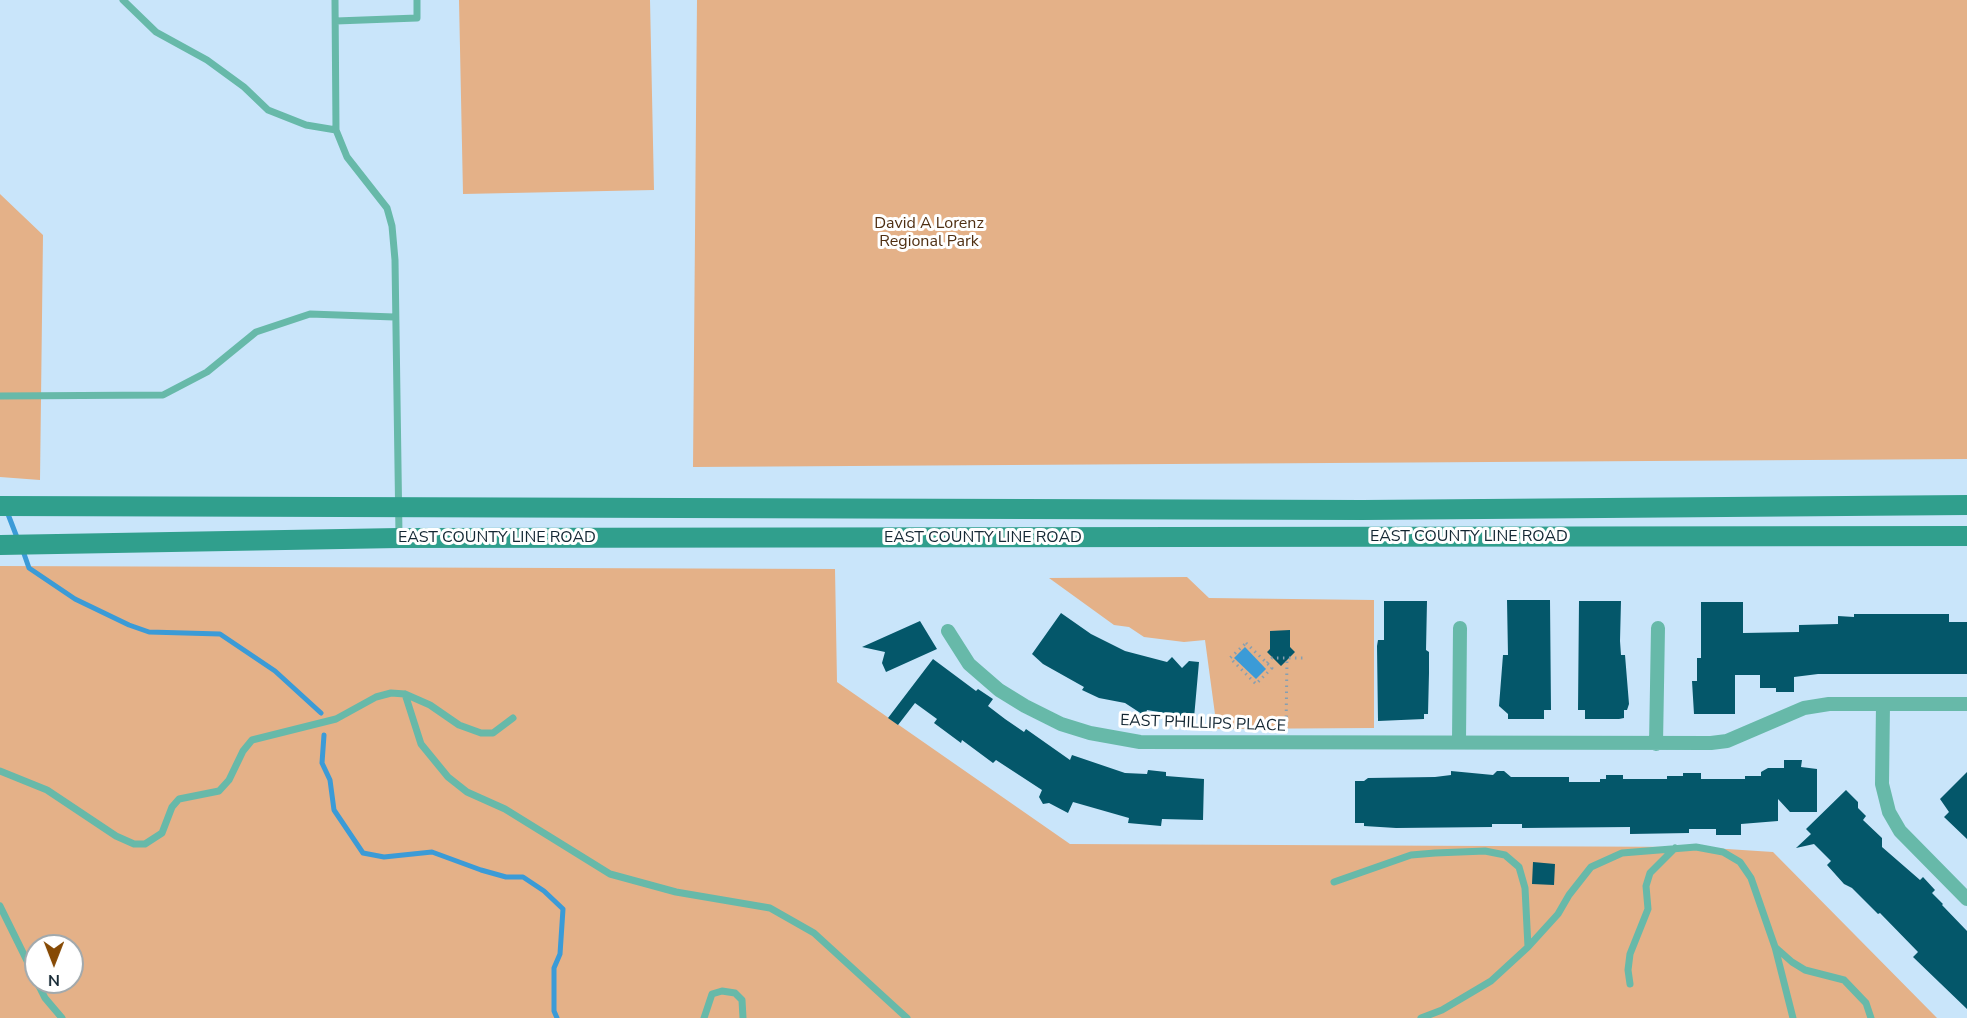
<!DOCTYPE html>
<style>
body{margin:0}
#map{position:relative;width:1967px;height:1018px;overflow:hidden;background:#c9e5fa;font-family:"Nunito Sans",sans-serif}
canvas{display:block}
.north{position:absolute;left:24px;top:934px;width:60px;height:60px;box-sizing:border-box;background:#fff;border:2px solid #a1a9ad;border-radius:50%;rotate:180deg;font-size:16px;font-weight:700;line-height:24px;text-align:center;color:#142733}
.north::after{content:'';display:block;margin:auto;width:21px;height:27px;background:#864a05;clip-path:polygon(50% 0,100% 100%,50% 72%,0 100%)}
</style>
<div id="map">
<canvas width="1967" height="1018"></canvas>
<div class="north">N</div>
</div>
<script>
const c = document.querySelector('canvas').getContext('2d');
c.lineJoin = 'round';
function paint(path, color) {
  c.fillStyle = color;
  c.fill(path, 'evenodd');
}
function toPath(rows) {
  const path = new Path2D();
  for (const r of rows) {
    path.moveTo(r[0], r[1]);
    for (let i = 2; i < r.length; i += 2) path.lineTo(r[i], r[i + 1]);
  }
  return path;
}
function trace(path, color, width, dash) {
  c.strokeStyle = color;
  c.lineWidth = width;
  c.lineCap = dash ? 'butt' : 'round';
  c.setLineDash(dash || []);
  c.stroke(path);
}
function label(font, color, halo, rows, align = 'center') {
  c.font = font + ' "Nunito Sans",sans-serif';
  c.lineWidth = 6;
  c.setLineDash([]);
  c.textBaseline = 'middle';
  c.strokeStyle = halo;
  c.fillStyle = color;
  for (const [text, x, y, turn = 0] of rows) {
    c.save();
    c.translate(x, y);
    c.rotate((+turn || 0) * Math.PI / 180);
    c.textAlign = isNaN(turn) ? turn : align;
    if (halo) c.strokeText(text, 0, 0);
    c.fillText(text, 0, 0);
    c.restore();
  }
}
paint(toPath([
 [459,0,650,0,654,190,463,194],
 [697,0,1967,0,1967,459,693,467],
 [0,194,43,235,40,480,0,477],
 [0,566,835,569,837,682,1070,844,1696,847,1773,852,1937,1018,0,1018],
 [36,946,72,946,72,982,36,982],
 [1187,577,1209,598,1374,600,1374,728,1217,729,1205,640,1184,642,1144,637,1129,627,1114,625,1049,578]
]), '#e4b188');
paint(toPath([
 [1245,647,1266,669,1256,679,1234,658]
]), '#3b9bd7');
trace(toPath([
 [6,509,18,540],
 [22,548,29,568,75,599,129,625,149,632,220,634,275,671,321,713],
 [324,735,322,763,330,780,334,810,363,853,384,857,432,852,481,870,506,877,523,877,544,891,563,909,560,954,554,968,554,1011,557,1018]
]), '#3b9bd7', 5);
paint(toPath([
 [1507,600,1550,600,1551,710,1544,710,1544,719,1508,719,1508,714,1499,706,1503,655,1508,655],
 [1384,601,1427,601,1426,650,1429,652,1429,673,1428,714,1424,714,1424,719,1378,721,1377,646,1378,640,1384,640],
 [1579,601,1621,601,1620,641,1621,655,1625,655,1629,704,1627,710,1624,710,1624,718,1619,719,1585,719,1585,710,1578,710],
 [1701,602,1743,602,1743,633,1799,632,1799,625,1838,624,1838,616,1854,617,1854,614,1949,614,1949,622,1967,622,1967,674,1818,674,1794,677,1794,692,1776,692,1776,688,1760,688,1760,675,1735,675,1735,714,1694,714,1692,681,1697,681,1697,658,1701,658],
 [1061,613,1091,634,1125,651,1167,662,1172,657,1182,668,1189,661,1199,662,1194,718,1147,710,1145,716,1125,703,1099,698,1082,690,1084,687,1043,664,1032,654],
 [920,621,937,649,886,672,882,663,885,652,862,647],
 [1290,630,1290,647,1295,652,1281,666,1267,652,1270,649,1270,631],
 [933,659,976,691,978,689,993,699,988,706,1005,719,1024,732,1026,729,1070,760,1072,755,1125,773,1147,774,1148,770,1166,772,1166,776,1204,779,1203,820,1162,819,1161,826,1128,823,1129,818,1073,802,1068,813,1049,803,1043,804,1039,797,1042,790,996,760,993,763,962,740,961,743,934,723,937,719,915,703,898,725,888,718],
 [1784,760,1802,760,1801,767,1817,769,1817,812,1790,812,1778,799,1778,821,1741,824,1741,835,1716,835,1716,829,1689,829,1689,833,1630,834,1630,827,1522,828,1522,824,1492,824,1492,827,1396,828,1364,826,1364,823,1355,823,1355,781,1364,781,1368,778,1435,777,1451,775,1451,771,1493,775,1497,771,1504,771,1511,777,1569,777,1569,782,1600,782,1600,779,1606,779,1606,775,1623,775,1623,779,1667,779,1667,776,1683,776,1683,773,1701,773,1701,779,1745,779,1745,776,1761,776,1761,772,1768,768,1784,768],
 [1967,772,1967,839,1944,817,1949,812,1940,799],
 [1846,790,1858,802,1858,808,1866,816,1863,820,1882,838,1882,847,1920,880,1923,877,1935,890,1932,893,1943,904,1942,905,1967,931,1967,1009,1913,957,1918,952,1880,913,1878,914,1852,888,1844,884,1827,865,1831,861,1814,844,1796,848,1811,834,1806,829],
 [1533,862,1555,864,1554,885,1532,884]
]), '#04576a');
trace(toPath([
 [1246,643,1272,668,1256,684,1230,658,1246,643],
 [1267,663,1272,658,1303,658],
 [1286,729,1287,658]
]), '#869fb1', 3, [1.5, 4.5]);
trace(toPath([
 [123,0,156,32,207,60,244,87,268,110,306,125,336,130],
 [335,0,336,130,347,157,387,208,392,226,395,260,399,535],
 [336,21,417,18,417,0],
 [0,396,163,395,207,372,256,332,310,314,394,317],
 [405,694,421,744,448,777,467,792,505,809,610,874,676,892,770,908,814,933,907,1018],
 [0,771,47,790,116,836,134,844,145,844,162,833,172,807,179,799,219,791,229,780,243,751,252,740,336,719,376,697,391,693,405,694,430,705,459,725,481,733,493,733,513,718],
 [1334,882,1411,855,1435,853,1485,851,1505,855,1519,867,1525,888,1528,947,1491,981,1442,1010,1421,1018],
 [0,906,36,979],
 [1528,947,1558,914,1569,895,1591,867,1622,853,1696,847,1723,852,1740,862,1751,878,1775,947,1792,962,1805,970,1844,980,1866,1003,1871,1018],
 [1775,947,1793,1018],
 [37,982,45,998,62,1018],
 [1630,984,1628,970,1630,954,1648,909,1646,886,1650,873,1675,848],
 [704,1018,712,994,722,991,735,993,742,1000,743,1018]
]), '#67b9a9', 7);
trace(toPath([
 [948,631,969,664,999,690,1025,706,1061,724,1090,733,1140,742,1711,743,1727,741,1804,708,1829,704,1967,704],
 [1883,704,1882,784,1889,812,1900,831,1967,899],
 [1459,741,1460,628],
 [1656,744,1658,628]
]), '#67b9a9', 14);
trace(toPath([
 [0,506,1363,510,1967,505],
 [0,545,399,538,1967,536]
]), '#309f8d', 20);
label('16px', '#4f2f12', '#fff', [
 ["David A Lorenz",929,224],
 ["Regional Park",929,242]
]);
label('16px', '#142733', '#fff', [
 ["EAST COUNTY LINE ROAD",1469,537],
 ["EAST COUNTY LINE ROAD",497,538],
 ["EAST COUNTY LINE ROAD",983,538],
 ["EAST PHILLIPS PLACE",1203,724,2]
]);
</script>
